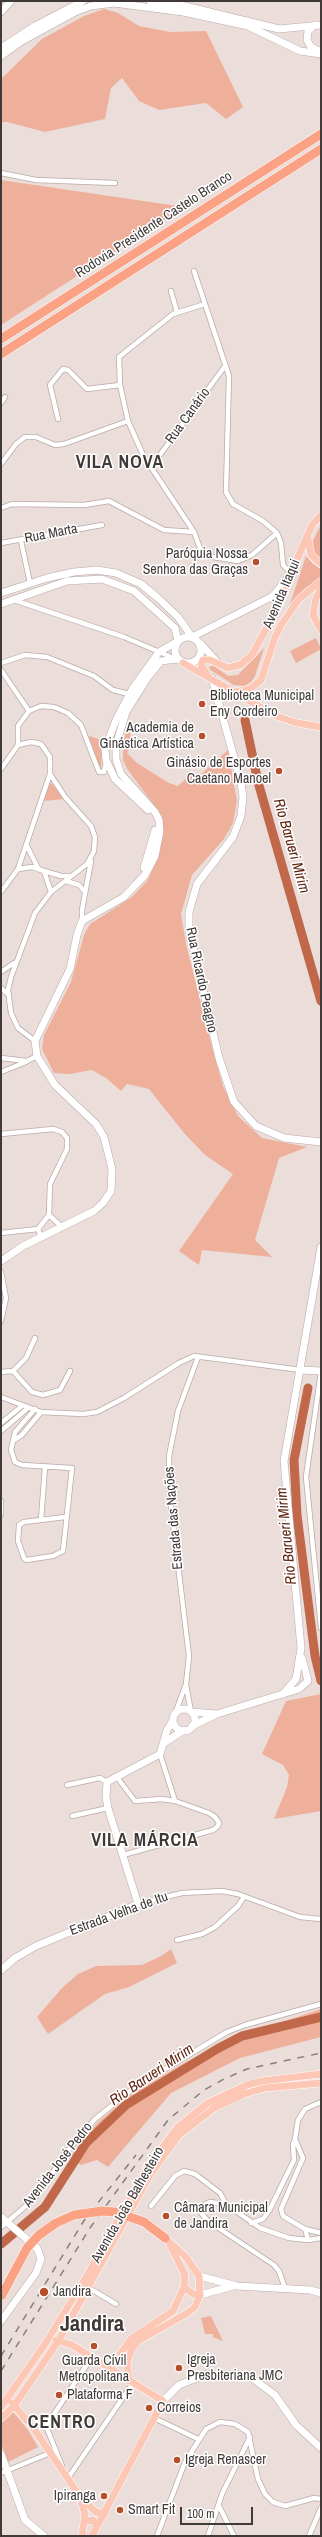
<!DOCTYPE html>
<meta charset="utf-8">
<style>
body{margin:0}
#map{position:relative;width:322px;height:2537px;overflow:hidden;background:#ebddd9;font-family:"Archivo Narrow",sans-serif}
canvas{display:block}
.frame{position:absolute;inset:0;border:2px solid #3f3a38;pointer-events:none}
.scale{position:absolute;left:180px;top:2507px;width:73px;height:18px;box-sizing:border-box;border:2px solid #3f3a38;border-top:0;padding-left:5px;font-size:12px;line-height:14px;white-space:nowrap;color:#3f3a38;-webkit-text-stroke:3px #fff;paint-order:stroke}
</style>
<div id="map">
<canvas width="322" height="2537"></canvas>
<div class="frame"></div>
<div class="scale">100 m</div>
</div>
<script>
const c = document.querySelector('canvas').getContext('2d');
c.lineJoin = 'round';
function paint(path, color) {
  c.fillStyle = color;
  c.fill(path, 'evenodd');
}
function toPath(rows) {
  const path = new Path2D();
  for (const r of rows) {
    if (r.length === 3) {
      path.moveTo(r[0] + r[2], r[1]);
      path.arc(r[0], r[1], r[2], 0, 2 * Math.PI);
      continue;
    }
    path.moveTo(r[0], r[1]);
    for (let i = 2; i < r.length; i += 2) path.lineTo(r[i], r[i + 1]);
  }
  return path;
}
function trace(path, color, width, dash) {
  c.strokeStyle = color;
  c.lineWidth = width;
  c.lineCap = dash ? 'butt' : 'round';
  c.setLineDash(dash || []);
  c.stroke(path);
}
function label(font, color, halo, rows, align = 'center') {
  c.font = font + ' "Archivo Narrow",sans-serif';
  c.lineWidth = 3;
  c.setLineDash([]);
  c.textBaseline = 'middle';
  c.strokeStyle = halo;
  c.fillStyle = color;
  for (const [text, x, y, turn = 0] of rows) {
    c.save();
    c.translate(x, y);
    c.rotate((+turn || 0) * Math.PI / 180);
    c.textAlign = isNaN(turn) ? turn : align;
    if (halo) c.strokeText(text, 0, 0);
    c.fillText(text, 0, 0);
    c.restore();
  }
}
paint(toPath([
 [104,9,118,13,139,26,170,32,206,31,243,107,226,119,206,103,159,110,139,101,122,78,111,88,105,119,45,132,7,122,1,122,1,79,42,39,84,16],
 [1,180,184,207,1,325],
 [321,525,321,561,316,558,310,546],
 [306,556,313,564,321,569,321,577,303,590,289,607],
 [316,638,321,649,296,663,290,651],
 [264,648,255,676,251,682,244,686,234,685,209,669,210,666,214,666,228,676,238,675],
 [128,727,132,742,127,753,137,763,169,783,178,786,191,774,198,777,228,750,237,801,233,823,224,839,192,875,181,914,186,944,213,1051,223,1086,238,1116,262,1138,307,1147,279,1158,255,1240,272,1257,202,1250,199,1265,179,1251,233,1174,205,1155,184,1133,149,1089,127,1084,121,1091,106,1078,92,1070,70,1074,54,1073,42,1049,44,1035,71,982,84,935,90,924,132,897,147,881,158,858,162,838,162,816,128,770,123,760,123,741],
 [89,736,105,741,102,747,101,770,98,768],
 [51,783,53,785,64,799,44,801,48,786],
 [321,1694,321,1811,274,1819,287,1787,289,1775,283,1765,262,1754,286,1701],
 [171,1949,177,1963,129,1987,105,1994,48,2034,37,2017,62,1988,78,1974,96,1966,142,1965,161,1956],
 [321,2009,321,2037,240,2058,171,2093,108,2167,97,2160,81,2165,70,2157,98,2122,129,2096,182,2064,232,2039],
 [211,2316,223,2341,213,2337,213,2334,205,2334,201,2318],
 [13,2412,28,2430,38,2447,8,2462,1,2443,1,2421]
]), '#efb09b');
trace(toPath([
 [245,720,258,782,321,1001],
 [308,1388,294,1460,297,1515,315,1656,321,1681],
 [1,2244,45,2207,86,2143,126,2105,217,2049,242,2036,321,2017]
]), '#c1684b', 9);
const street = toPath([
 [1,173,36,180,115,183],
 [194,271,229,376,226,492,233,504,263,521,277,533,281,543,283,565,291,573],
 [171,291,177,312],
 [205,304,173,314,119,357,120,385,128,421,143,455,194,532,200,548,205,554,213,557,238,561,252,555,277,533],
 [1,403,5,397],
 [58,419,50,385,63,369,68,370,87,389,120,385],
 [1,464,16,444,25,437,36,437,55,445,64,444,128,421],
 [151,467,225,366],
 [1,508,12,504,84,505,109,501,164,530,194,532],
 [21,541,30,583],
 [1,543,102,525],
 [14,600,124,637,176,659],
 [1,663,25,655,47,657,94,676,113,690,129,694],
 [1,670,29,711],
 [18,745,18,726,29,711,41,706,54,707,68,713,81,725,99,772,104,772,106,762],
 [1,769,18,745,31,742,41,744,50,757,50,774,65,797,91,826,95,837,94,851,87,864,51,892,35,913,11,977,8,990,11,1013,18,1028,35,1041],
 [27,846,38,868],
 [18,869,32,867,44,871,51,892],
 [44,871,61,876,71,876],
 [66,881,79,885,85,892],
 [1,892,18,869,50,774],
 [82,921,82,910,91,861],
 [1,972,14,963],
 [1,988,9,995],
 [1,1058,27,1061,37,1056],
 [1,1072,26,1062],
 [1,1134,53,1129,62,1132,67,1138,67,1149,50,1184,49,1215,38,1229,41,1237],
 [49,1215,62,1227],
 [1,1233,38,1229],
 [1,1272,6,1298,1,1321],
 [13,1371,26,1358,35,1338],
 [1,1372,13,1371,32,1392,43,1395,60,1390,70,1371],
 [321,1372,306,1477,321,1628],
 [1,1397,41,1412,83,1414,97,1412,124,1398,179,1363,194,1356,301,1370],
 [35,1409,15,1432,11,1450,15,1462,22,1465,72,1468,63,1551,53,1556,26,1560,24,1558,18,1541,19,1525,24,1522,65,1517],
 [1,1423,22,1406],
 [1,1431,28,1408],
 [14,1440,21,1436,41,1412],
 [1,1501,1,1514],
 [41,1520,45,1467],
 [186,1685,191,1712],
 [176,1711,186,1684,189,1656,170,1498,169,1456,178,1411,198,1357],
 [160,1754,175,1801],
 [116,1776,135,1801,162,1799,175,1801,209,1813,215,1817,219,1823,218,1826,213,1830,123,1855],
 [67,1785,100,1778,107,1782],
 [72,1816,108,1808],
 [138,1904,182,1893,222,1891,238,1894,300,1917,321,1919],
 [177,1940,202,1934,215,1927,238,1906,244,1897],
 [151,2206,175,2176,184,2171,195,2174,220,2193,226,2204],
 [251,2223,263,2219,269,2211,294,2160,293,2144,295,2139],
 [1,2227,34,2199,70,2148,95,2119,135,2087,227,2032,245,2025,321,2004],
 [305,2229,321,2233],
 [308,2240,305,2229,283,2216,281,2209,303,2158,295,2139,298,2120,305,2109,321,2102],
 [89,2288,116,2304],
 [285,2288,279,2271,274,2265,208,2221,201,2213,202,2206,210,2202,226,2204,260,2228,289,2238,308,2240,321,2238],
 [154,2418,198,2439],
 [62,2466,46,2426,92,2357],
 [1,2473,50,2453],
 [68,2478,133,2383],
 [219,2506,234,2536],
 [157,2536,185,2462,206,2429,220,2422,235,2424,248,2432,258,2479,265,2494,273,2502,285,2506,314,2498,321,2499],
 [208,2536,222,2494,250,2437],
 [309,2536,321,2508]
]);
const secondary = toPath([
 [150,1,185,6,279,29,321,25],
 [1,12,11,1],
 [315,25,308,31,307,40,311,47,321,52],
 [1,48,35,26,83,1],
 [1,56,22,41,77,11,91,6,114,3,183,12,248,26,300,51,321,54],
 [1,593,47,578,74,572,97,570,116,573,141,584,158,598,178,617,192,637,273,596,290,575],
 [1,604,67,581,102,579,134,591,175,628,178,641,159,652,133,688,116,720,105,749,106,760,115,779,148,810],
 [188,650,13],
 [201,644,218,663],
 [212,678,241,783,243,797,241,816,233,837,197,884,189,912,189,930,219,1058,234,1102,256,1126,284,1138,321,1142],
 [218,702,224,693,230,689],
 [144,868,155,830],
 [1,1261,23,1246,94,1211,103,1203,111,1191,112,1169,104,1137,96,1124,55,1085,37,1056,35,1041,70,969,77,935,82,921,124,897,145,875,155,856,160,831,159,820,155,812,121,774,116,759,116,745,126,712,148,677,161,661,177,659],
 [301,1370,321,1371],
 [283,1694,296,1679,301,1648,284,1461,321,1247],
 [184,1720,11],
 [192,1712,217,1714,299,1689,308,1681,302,1658],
 [192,1726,215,1715],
 [164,1743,184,1730],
 [1,1970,15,1958,36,1946,138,1904,108,1808,106,1797,107,1782,160,1754,167,1730,173,1720],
 [1,2217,37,2248,41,2259,36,2273,1,2321],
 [199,2276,237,2286,310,2290,321,2293],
 [200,2295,233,2286],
 [163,2401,179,2385,207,2374,231,2374,252,2378,275,2395,296,2425,321,2448],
 [1,2454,25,2520,44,2536]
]);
const primary = toPath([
 [308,538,311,555,321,564],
 [321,589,316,598,313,615,321,630],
 [183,663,276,716,297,723,321,727],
 [208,675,201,665,203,660,210,660,228,668,240,665,252,655,283,597,291,573,312,525,321,515],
 [235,692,250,689,261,680,275,637,281,625,299,599,321,581],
 [184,2287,193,2294,200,2295],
 [56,2340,72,2345,163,2401,92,2536],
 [110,2368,131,2339,173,2311,184,2287,185,2275,170,2245],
 [129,2381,127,2363,131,2351,138,2341,186,2314,195,2307,200,2295,199,2276,185,2256,165,2238],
 [12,2403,34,2429,79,2495,85,2514,82,2536],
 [1,2407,45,2344,85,2279,147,2168,177,2128,208,2103,247,2085,262,2081,321,2074],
 [1,2418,14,2406,59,2340,150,2175,179,2135,214,2108,244,2094,265,2088,321,2083],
 [82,2499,96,2512,105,2514],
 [85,2521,93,2520,97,2527]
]);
const highway = toPath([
 [1,339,321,134],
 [1,354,321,149],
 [144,2222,165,2238]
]);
trace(street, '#b8aba7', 6);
trace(secondary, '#b8aba7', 8);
trace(primary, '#fff', 8);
trace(highway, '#fff', 10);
trace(street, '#fff', 4.5);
trace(secondary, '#fff', 7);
trace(primary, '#fdc7b6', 7);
trace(highway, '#fba285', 9);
trace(toPath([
 [1,2356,85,2219,136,2155],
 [1,2371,90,2228,168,2120,204,2090,224,2079,247,2069,321,2053]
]), '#877e7b', 1.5, [7, 7]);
const highwayBridge = toPath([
 [2,2295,27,2248,39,2235,56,2223,74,2215,102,2211,115,2212,144,2222]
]);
trace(highwayBridge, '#fff', 10, []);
trace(highwayBridge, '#fba285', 9);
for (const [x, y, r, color] of [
 [256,562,4,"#b64e2a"],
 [202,704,4,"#b64e2a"],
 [202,736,4,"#b64e2a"],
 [279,771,4,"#b64e2a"],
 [166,2216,4,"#b64e2a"],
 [44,2292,5,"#b64e2a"],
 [94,2346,4,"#b64e2a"],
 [179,2368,4,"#b64e2a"],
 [59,2395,4,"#b64e2a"],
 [149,2408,4,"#b64e2a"],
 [177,2460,4,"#b64e2a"],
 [104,2496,4,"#b64e2a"],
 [120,2510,4,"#b64e2a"]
]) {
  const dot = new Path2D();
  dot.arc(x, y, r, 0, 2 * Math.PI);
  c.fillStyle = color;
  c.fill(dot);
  trace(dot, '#fff', 1.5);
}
label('14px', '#3f3a38', '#fff', [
 ["Rodovia Presidente Castelo Branco",154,225,-33],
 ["Rua Canário",188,416,-54],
 ["Rua Marta",51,534,-11],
 ["Avenida Itaqui",282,594,-67],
 ["Rua Ricardo Peagno",201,980,78],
 ["Estrada das Nações",174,1518,-95],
 ["Estrada Velha de Itu",119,1914,-20],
 ["Avenida José Pedro",58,2165,-52],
 ["Avenida João Balhesteiro",128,2205,-60]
]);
label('14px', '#3f3a38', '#fff', [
 ["Paróquia Nossa",248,554,"right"],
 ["Senhora das Graças",248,570,"right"],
 ["Biblioteca Municipal",210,696],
 ["Eny Cordeiro",210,712],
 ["Academia de",194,728,"right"],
 ["Ginástica Artística",194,744,"right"],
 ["Ginásio de Esportes",271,763,"right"],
 ["Caetano Manoel",271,779,"right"],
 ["Câmara Municipal",174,2208],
 ["de Jandira",174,2224],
 ["Jandira",53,2292],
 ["Igreja",187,2360],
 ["Presbiteriana JMC",187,2376],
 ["Guarda Cívil",94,2361,"center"],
 ["Metropolitana",94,2377,"center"],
 ["Plataforma F",67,2395],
 ["Correios",157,2408],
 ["Igreja Renascer",185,2460],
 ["Ipiranga",96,2496,"right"],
 ["Smart Fit",128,2510]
], 'left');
label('italic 15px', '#602510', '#fff', [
 ["Rio Barueri Mirim",291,846,74],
 ["Rio Barueri Mirim",287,1536,-96],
 ["Rio Barueri Mirim",152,2075,-34]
]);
c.letterSpacing = '1px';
label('bold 18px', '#3f3a38', '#fff', [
 ["VILA NOVA",120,463],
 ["VILA MÁRCIA",145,1841],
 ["CENTRO",62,2423]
]);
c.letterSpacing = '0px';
label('bold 22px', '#3f3a38', '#fff', [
 ["Jandira",92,2325]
]);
</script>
